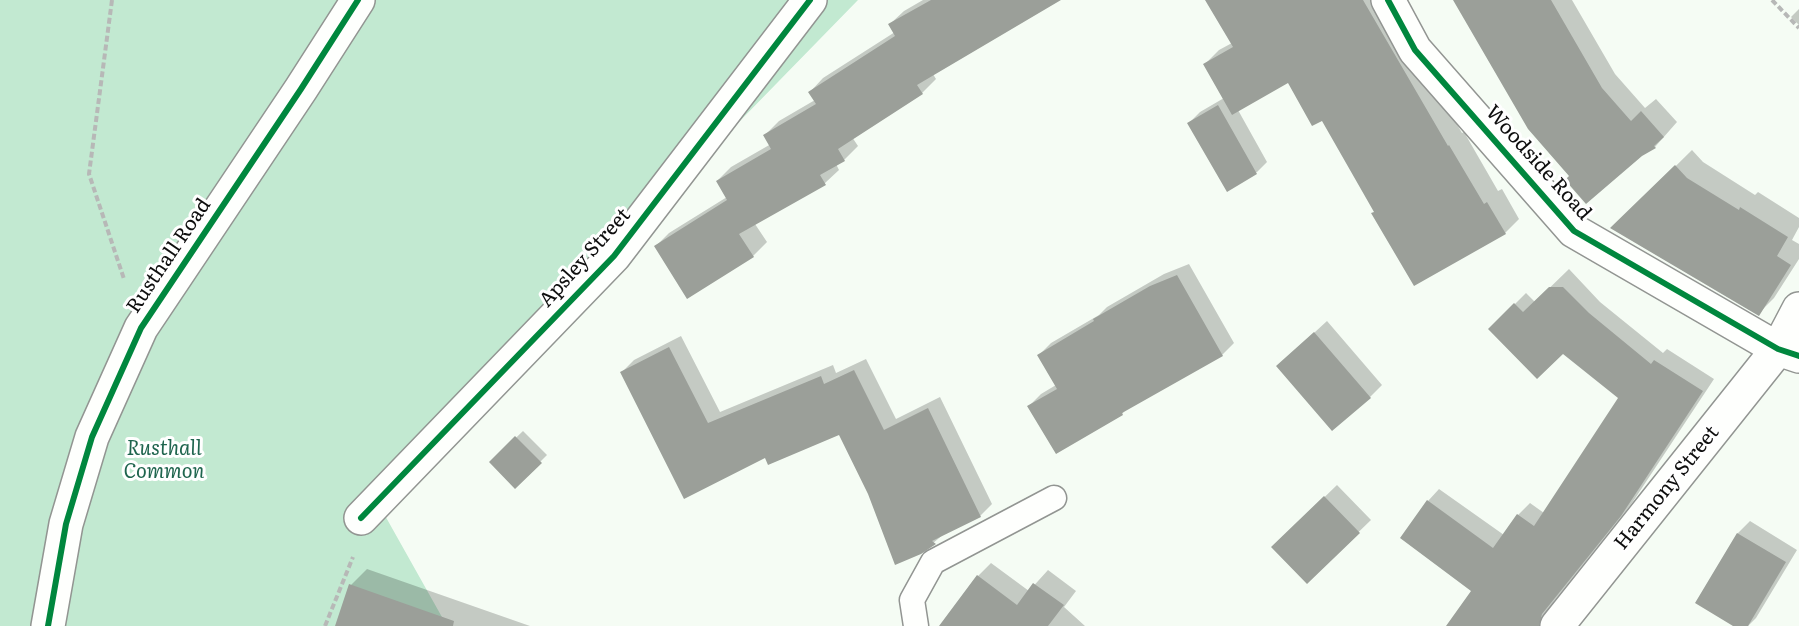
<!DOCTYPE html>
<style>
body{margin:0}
canvas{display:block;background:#f5fcf4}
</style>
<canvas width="1799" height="626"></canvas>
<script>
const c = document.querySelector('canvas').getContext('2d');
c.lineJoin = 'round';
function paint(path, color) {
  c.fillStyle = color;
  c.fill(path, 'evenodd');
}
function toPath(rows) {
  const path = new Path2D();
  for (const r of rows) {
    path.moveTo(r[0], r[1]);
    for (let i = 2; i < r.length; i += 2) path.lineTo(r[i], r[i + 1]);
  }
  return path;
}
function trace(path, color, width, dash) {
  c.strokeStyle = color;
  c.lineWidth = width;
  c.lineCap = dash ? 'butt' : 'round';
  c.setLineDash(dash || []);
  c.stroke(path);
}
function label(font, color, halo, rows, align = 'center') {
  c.font = font + ' Literata,serif';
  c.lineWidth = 6;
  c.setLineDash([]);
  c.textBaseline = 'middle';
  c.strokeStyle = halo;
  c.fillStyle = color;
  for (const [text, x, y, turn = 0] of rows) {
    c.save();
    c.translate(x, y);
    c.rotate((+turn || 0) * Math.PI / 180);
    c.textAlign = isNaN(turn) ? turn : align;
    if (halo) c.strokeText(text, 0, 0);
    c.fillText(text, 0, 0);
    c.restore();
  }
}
paint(toPath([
 [0,0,858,0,374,496,447,626,0,626]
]), '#c2e9d1');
paint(toPath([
 [923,0,1058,0,933,74,936,79,922,93,852,137,858,146,844,160,836,164,839,170,825,183,755,224,767,242,753,256,656,246,669,233,727,197,717,181,731,167,771,144,765,135,779,121,815,100,810,92,823,78,895,32,890,24,904,11],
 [1207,0,1388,0,1387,6,1462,133,1464,132,1498,191,1502,189,1519,219,1505,233,1415,284,1376,211,1322,119,1288,81,1238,110,1267,162,1257,172,1227,190,1189,123,1200,112,1224,98,1205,64,1219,50,1232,43],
 [1454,0,1572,0,1615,74,1645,108,1656,99,1677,122,1655,147,1571,175],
 [1799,9,1799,25,1791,17],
 [1692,150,1703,162,1755,195,1758,192,1799,218,1799,227,1792,240,1799,244,1799,259,1774,298,1758,314,1613,228],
 [1189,264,1234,343,1222,355,1128,407,1122,414,1029,406,1041,394,1056,385,1039,355,1051,343,1099,315,1107,307,1164,274],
 [1569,269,1600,302,1663,353,1667,349,1714,379,1632,503,1554,601,1546,626,1447,626,1473,590,1428,501,1439,489,1504,535,1518,515,1530,503,1544,513,1620,398,1562,352,1490,329,1526,293,1535,302],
 [1327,321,1382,385,1370,397,1278,366],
 [681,336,720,412,833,365,836,373,866,359,896,419,940,397,992,504,980,516,944,534,921,553,869,493,840,434,766,456,685,497,622,372,634,360],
 [523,431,547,455,515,487,491,462],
 [1337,485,1371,520,1307,582,1273,547],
 [1750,521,1797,550,1756,618,1748,626,1736,626,1697,602,1738,533],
 [991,563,1029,591,1048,570,1076,591,1064,607,1085,626,941,626,978,576],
 [367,569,530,626,336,626,351,585]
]), '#0003');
paint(toPath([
 [931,0,1061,0,917,85,923,94,838,149,845,161,820,175,826,185,739,234,754,257,687,299,654,246,727,200,716,181,771,149,763,135,816,104,808,92,895,36,888,24],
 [1205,0,1363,0,1448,146,1449,145,1484,204,1487,202,1506,234,1414,286,1371,213,1374,212,1322,121,1312,126,1288,83,1232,115,1203,64,1233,47],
 [1453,0,1551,0,1602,88,1631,121,1641,111,1664,137,1654,146,1656,148,1642,156,1586,204,1565,180,1569,176,1528,129],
 [1218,105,1257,174,1227,192,1187,123],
 [1675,165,1687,178,1739,210,1740,207,1788,237,1777,256,1791,265,1759,316,1610,228],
 [1177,275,1223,356,1122,413,1123,415,1056,454,1027,406,1057,389,1037,355,1094,321,1093,319,1150,286],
 [1549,287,1563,287,1589,313,1651,364,1654,360,1703,391,1621,516,1542,614,1539,626,1446,626,1471,591,1400,538,1427,500,1493,548,1517,514,1534,526,1618,398,1563,354,1537,379,1488,329,1514,303,1523,312],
 [1314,332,1371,398,1332,431,1276,366],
 [669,347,708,423,821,376,824,384,854,370,884,430,928,408,981,517,932,541,936,544,921,554,895,565,868,494,839,435,768,465,765,458,684,499,620,372],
 [515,436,542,463,515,489,489,462],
 [1324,496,1360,533,1307,584,1271,547],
 [1737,533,1786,562,1748,626,1733,626,1695,603],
 [977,575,1017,605,1033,583,1064,605,1048,626,939,626],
 [349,584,454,621,453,626,335,626]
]), '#9b9f99');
const lane = toPath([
 [916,626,912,600,933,562,1054,498]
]);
const street = toPath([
 [1388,0,1415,50,1574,231,1778,349,1799,356],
 [361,518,614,256,810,0],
 [48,626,66,524,92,437,141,328,301,89,358,0],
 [1557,626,1778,349,1799,309]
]);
trace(lane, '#929592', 27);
trace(street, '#929592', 36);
trace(toPath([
 [112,0,89,174,124,279],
 [1772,0,1799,28],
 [325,626,353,557]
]), '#b7b8b7', 4, [6, 3]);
trace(lane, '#fefffd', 24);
trace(street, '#fefffd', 33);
trace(toPath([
 [1388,0,1415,50,1574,231,1778,349,1799,356],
 [361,518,614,256,810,0],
 [48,626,66,524,92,437,141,328,301,89,358,0]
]), '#00873e', 6);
label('20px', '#0e0e0e', '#fff', [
 ["Woodside Road",1538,163,48],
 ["Rusthall Road",169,256,-56],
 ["Apsley Street",585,258,-48],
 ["Harmony Street",1667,488,-51]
]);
label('italic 20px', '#1f654e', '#fff', [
 ["Rusthall",164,449],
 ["Common",164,472]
]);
</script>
